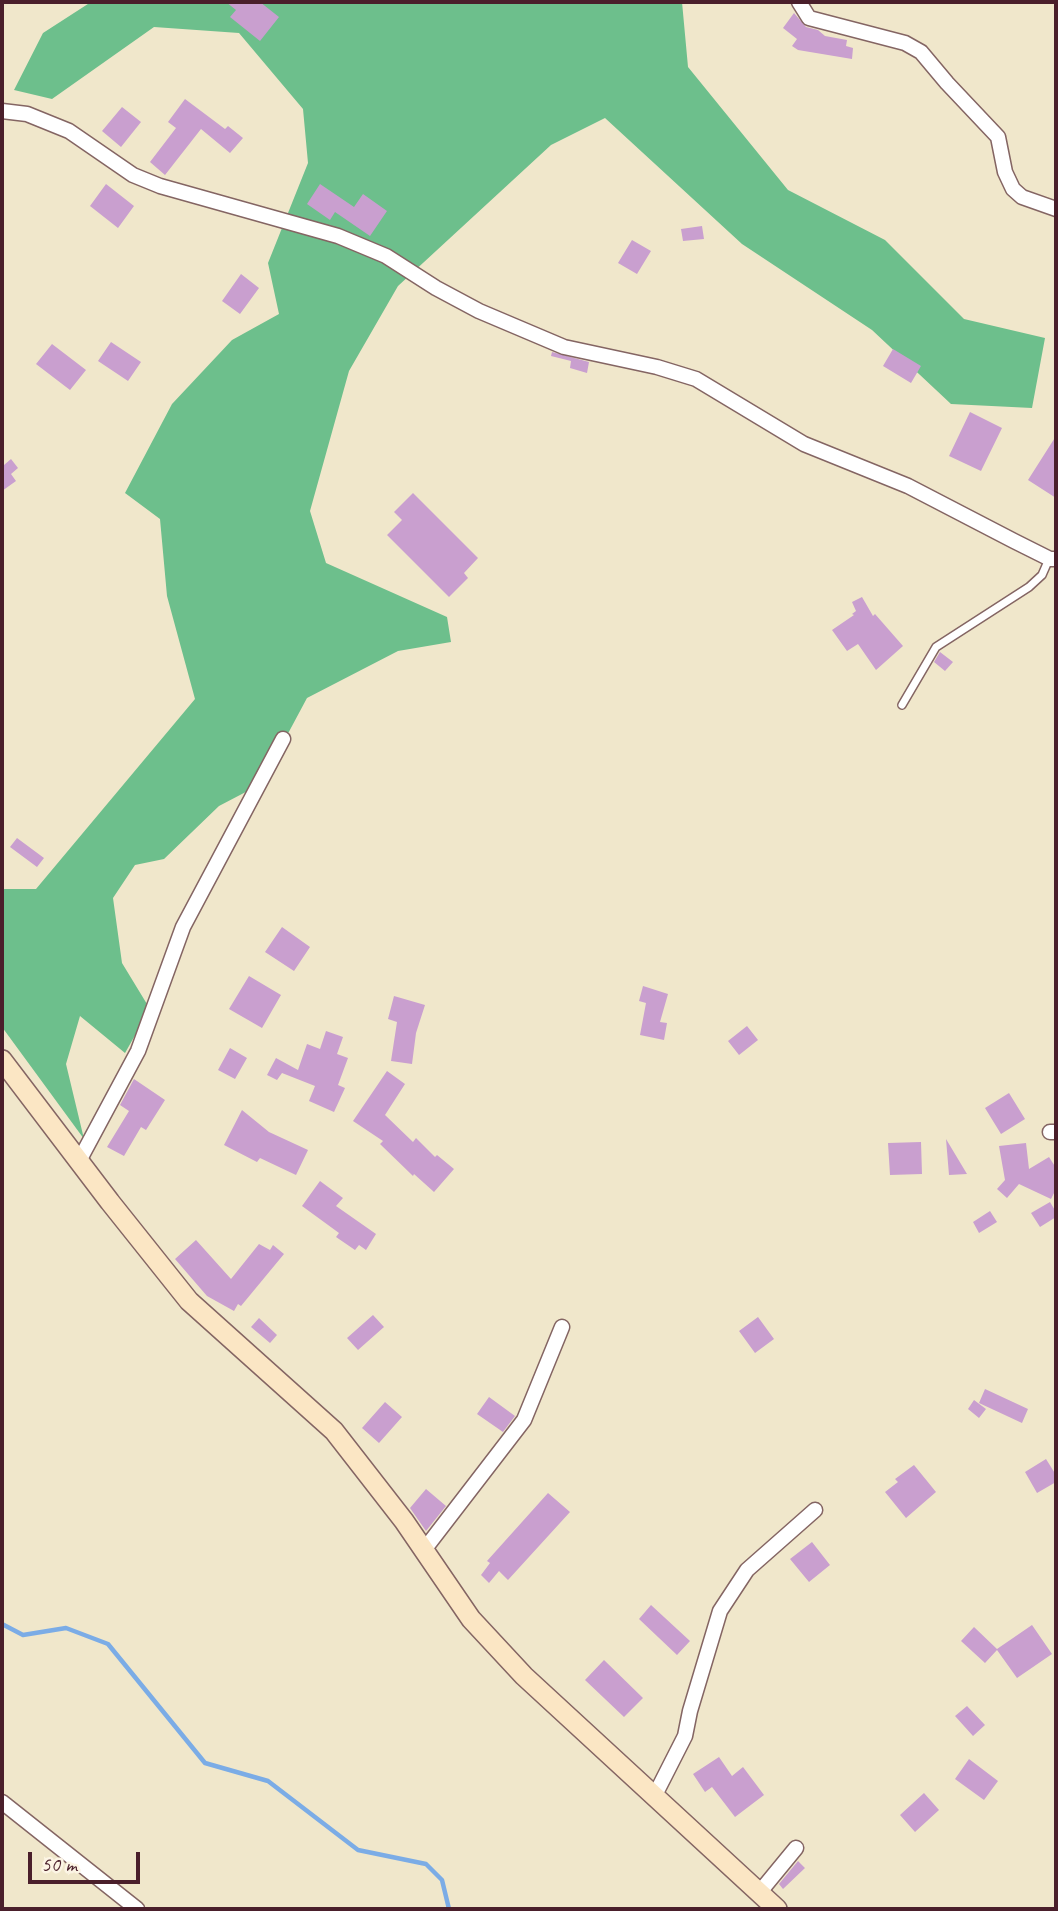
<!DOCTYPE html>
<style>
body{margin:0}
#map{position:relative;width:1058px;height:1911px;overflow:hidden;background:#f0e7cb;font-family:Caveat,sans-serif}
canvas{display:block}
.frame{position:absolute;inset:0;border:4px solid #4a1f2b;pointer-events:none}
.scale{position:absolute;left:28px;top:1852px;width:112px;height:32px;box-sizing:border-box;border:4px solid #4a1f2b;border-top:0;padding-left:9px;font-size:21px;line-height:24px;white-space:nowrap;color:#4a1f2b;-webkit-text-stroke:5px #fcf5e5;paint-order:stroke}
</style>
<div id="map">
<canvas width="1058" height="1911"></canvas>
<div class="frame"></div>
<div class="scale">50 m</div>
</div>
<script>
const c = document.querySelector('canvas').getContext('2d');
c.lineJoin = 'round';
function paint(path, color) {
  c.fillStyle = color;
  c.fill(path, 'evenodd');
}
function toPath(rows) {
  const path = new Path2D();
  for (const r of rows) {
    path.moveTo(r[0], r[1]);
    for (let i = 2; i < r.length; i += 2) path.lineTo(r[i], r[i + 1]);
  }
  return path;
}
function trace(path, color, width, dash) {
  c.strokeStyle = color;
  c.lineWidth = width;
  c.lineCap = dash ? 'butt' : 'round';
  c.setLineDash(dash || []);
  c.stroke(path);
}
paint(toPath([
 [91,2,682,2,688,67,788,190,885,240,964,319,1045,338,1032,408,951,404,872,330,742,244,605,118,551,145,398,286,349,371,310,511,326,563,447,617,451,642,398,651,307,698,261,784,219,806,164,859,135,865,113,898,122,963,150,1009,125,1053,80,1016,66,1064,84,1139,2,1027,2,889,36,889,195,699,167,596,160,519,125,493,172,404,232,340,279,314,268,263,308,163,303,109,239,33,154,27,52,99,14,90,43,33]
]), '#6dbf8c');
trace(toPath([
 [2,1624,23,1635,66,1628,108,1644,205,1763,268,1781,358,1850,426,1864,442,1880,449,1909]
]), '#7bace6', 4.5);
paint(toPath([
 [226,2,260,2,279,17,260,41,230,17,236,10],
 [794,13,806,27,818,30,825,36,847,40,846,46,853,48,852,59,798,50,792,46,797,39,783,28],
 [185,99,225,129,228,126,243,138,230,153,201,129,165,175,150,162,176,128,168,122],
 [122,107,141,122,121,147,102,131],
 [106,184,134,206,118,228,90,206],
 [320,184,354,207,363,194,387,211,370,236,335,212,330,220,307,204],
 [702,226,704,239,683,241,681,229],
 [632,240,651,251,637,274,618,263],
 [241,274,259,288,240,314,222,301],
 [111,342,141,362,128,381,98,361],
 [52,344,86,370,70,390,36,364],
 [893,349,921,366,911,383,883,366],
 [552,352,589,362,587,373,570,368,571,361,551,356],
 [970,412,1002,428,981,471,949,456],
 [1056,436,1056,498,1028,480],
 [11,459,18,468,11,474,16,481,2,491,2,462,4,465],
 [413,493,478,558,464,573,468,578,449,597,387,535,402,520,394,512],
 [862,597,873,616,875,614,903,646,876,670,858,644,847,651,832,630,854,615,852,614,856,611,852,602],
 [940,652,953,662,945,671,934,662],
 [17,838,44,858,37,867,10,847],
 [282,927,310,947,294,971,265,952],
 [249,976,281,995,262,1028,229,1009],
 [643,986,668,994,660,1022,667,1023,664,1040,640,1035,646,1003,639,1001],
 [394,996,425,1005,416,1033,412,1064,391,1061,397,1022,388,1019],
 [747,1026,758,1040,739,1055,728,1041],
 [326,1031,343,1037,337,1054,348,1058,338,1085,345,1088,334,1112,309,1101,315,1086,282,1073,277,1080,267,1075,276,1058,298,1070,307,1044,320,1049],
 [230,1048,247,1058,235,1079,218,1070],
 [387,1071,405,1084,385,1115,413,1142,416,1138,435,1157,437,1155,454,1169,434,1192,414,1174,413,1176,380,1144,383,1141,353,1121],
 [134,1079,165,1100,146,1130,141,1127,124,1156,107,1147,129,1111,120,1105],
 [1009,1093,1025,1119,1001,1134,985,1108],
 [242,1110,269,1132,308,1150,296,1175,260,1158,257,1162,224,1145],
 [946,1139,967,1174,949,1175],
 [921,1142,922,1174,890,1175,888,1143],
 [1026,1143,1029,1169,1049,1157,1056,1168,1056,1189,1051,1199,1019,1184,1007,1198,997,1189,1005,1180,999,1146],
 [320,1181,343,1198,336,1206,376,1234,366,1250,359,1245,355,1250,336,1237,339,1233,302,1206],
 [1050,1202,1056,1212,1056,1217,1040,1227,1031,1213],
 [990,1211,997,1222,979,1233,973,1222],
 [196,1240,231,1279,259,1244,270,1250,273,1245,284,1254,241,1306,238,1304,234,1311,207,1296,175,1259],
 [373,1315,384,1327,358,1350,347,1338],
 [758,1317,774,1339,755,1353,739,1331],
 [259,1318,277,1335,270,1343,251,1327],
 [985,1389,1028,1409,1022,1423,979,1403],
 [489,1397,515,1416,503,1432,477,1414],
 [974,1400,986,1409,979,1418,968,1409],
 [385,1402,402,1417,379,1443,362,1428],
 [1046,1459,1056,1475,1056,1482,1037,1493,1025,1472],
 [914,1465,936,1492,906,1518,885,1492,898,1482,895,1479],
 [426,1489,446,1506,426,1531,410,1508],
 [548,1493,570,1512,508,1580,499,1571,489,1583,481,1575,490,1563,487,1561],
 [812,1542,830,1565,809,1582,790,1559],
 [651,1605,690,1641,677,1655,639,1619],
 [1032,1625,1052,1654,1017,1678,997,1650,985,1663,961,1641,974,1627,997,1649],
 [604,1660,643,1698,624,1717,585,1680],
 [967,1706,985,1725,973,1736,955,1716],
 [719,1757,732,1776,743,1767,764,1795,735,1817,712,1787,705,1792,693,1774],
 [969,1759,998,1781,984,1800,955,1779],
 [924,1793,939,1810,915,1832,900,1815],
 [798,1861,805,1868,783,1889,779,1884]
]), '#c99fcf');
const lane = toPath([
 [902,705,936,647,1029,587,1042,575,1049,559]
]);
const street = toPath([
 [799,2,809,18,905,43,921,52,947,83,998,137,1005,172,1013,189,1022,197,1056,209],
 [2,111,27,114,69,131,133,175,160,186,338,236,386,256,436,288,479,311,564,347,657,367,696,379,804,444,908,486,1014,541,1050,559,1056,559],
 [1050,1132,1056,1132],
 [79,1161,138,1051,183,927,283,739],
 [424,1550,524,1420,562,1327],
 [654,1797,685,1736,690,1711,720,1611,747,1570,815,1510],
 [2,1802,137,1909],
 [759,1893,796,1848]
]);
const secondary = toPath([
 [2,1060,110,1202,189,1301,334,1431,404,1521,471,1619,524,1676,777,1909]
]);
trace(lane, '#846563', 10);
trace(street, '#846563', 17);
trace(secondary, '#846563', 22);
trace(lane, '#fff', 7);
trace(street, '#fff', 14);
trace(secondary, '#fbe6c4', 19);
</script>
